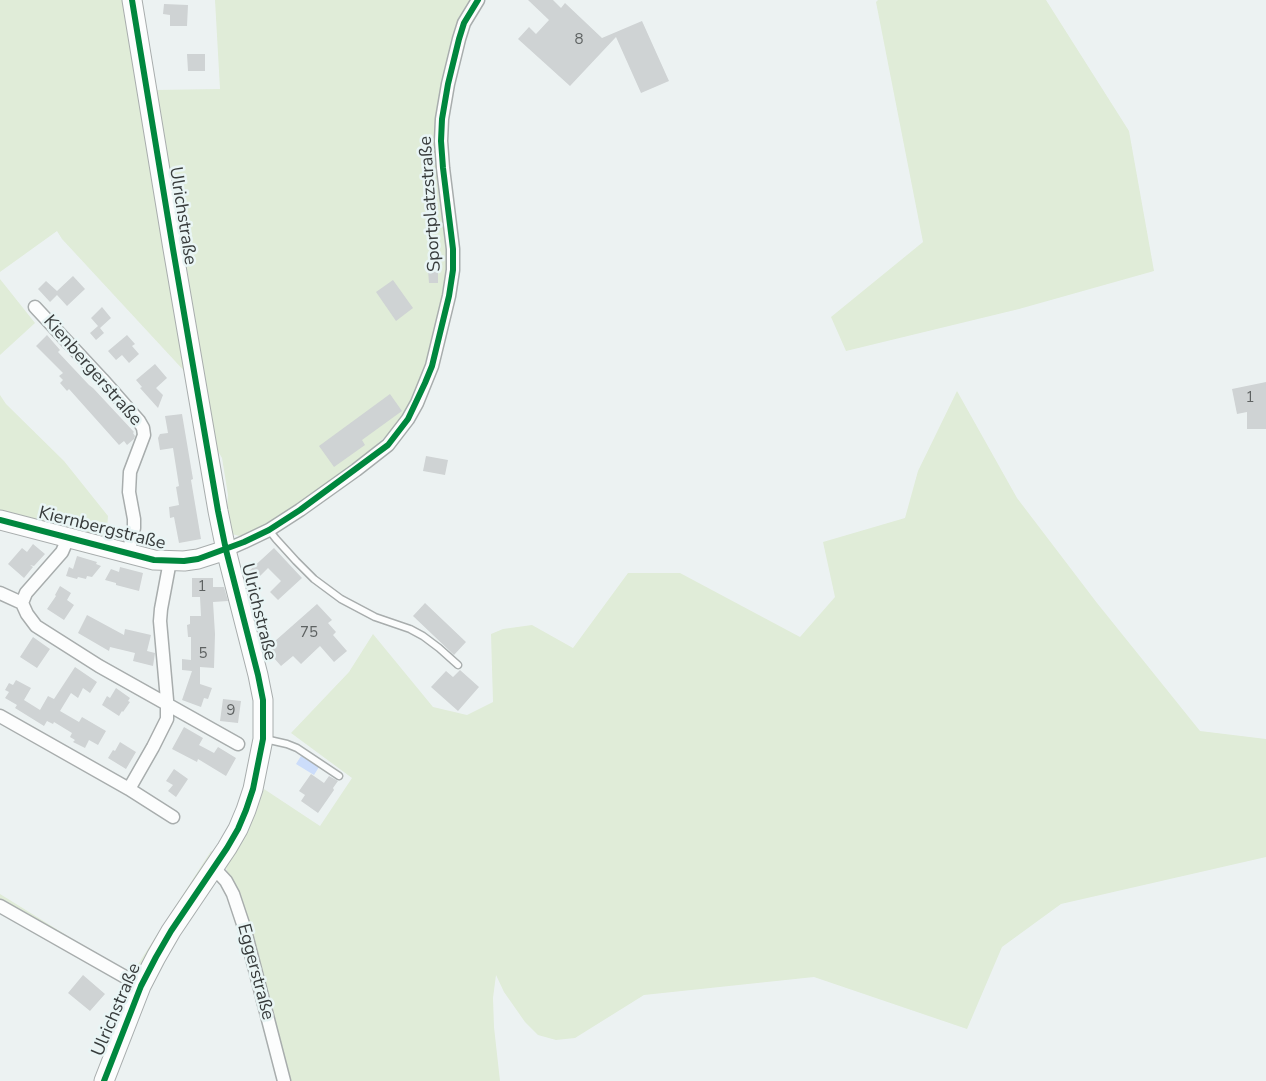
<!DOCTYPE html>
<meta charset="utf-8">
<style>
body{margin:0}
canvas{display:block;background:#ecf2f2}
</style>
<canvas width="1266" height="1081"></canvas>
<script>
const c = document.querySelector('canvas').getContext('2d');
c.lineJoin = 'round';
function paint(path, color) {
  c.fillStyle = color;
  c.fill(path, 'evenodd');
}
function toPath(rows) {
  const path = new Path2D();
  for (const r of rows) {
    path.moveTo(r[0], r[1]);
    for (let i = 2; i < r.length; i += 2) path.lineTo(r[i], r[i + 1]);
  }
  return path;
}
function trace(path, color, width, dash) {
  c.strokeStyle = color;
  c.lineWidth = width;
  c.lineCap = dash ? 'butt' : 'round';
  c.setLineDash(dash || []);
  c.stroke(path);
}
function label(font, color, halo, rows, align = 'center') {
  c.font = font + ' "Nunito Sans",sans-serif';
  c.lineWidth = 5;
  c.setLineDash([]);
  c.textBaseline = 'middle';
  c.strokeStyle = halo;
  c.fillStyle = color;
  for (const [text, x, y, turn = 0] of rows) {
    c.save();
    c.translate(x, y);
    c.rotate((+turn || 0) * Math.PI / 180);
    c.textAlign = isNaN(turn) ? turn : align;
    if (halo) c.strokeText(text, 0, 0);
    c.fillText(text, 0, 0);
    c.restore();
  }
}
paint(toPath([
 [0,0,127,0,187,374,62,239,57,231,0,272],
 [215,0,472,0,443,83,449,257,442,310,421,383,400,423,362,458,290,513,243,537,232,534,229,529,226,522,228,495,222,458,211,439,188,275,153,90,220,89],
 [878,0,1046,0,1129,131,1154,271,1019,309,846,351,831,317,923,242,876,2],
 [0,279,35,323,0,355],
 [957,391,1017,498,1097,603,1200,731,1266,739,1266,857,1061,904,1002,947,967,1029,814,977,644,995,575,1038,556,1040,538,1035,525,1022,504,992,496,975,493,998,494,1027,500,1081,289,1081,226,868,229,862,242,842,256,812,264,789,320,826,352,778,291,733,349,672,373,634,433,707,467,715,493,702,491,634,503,629,532,625,573,648,628,573,680,573,800,637,835,597,823,542,905,518,918,471],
 [0,395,6,404,64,461,108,516,106,543,0,514],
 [211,851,216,854,140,971,133,972],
 [0,894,74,940,114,963,0,900]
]), '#e0ecd8');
paint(toPath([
 [301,756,319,767,314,775,296,764]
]), '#ccddfa');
paint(toPath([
 [528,0,553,0,561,8,565,3,602,38,642,21,669,81,641,93,616,37,570,86,518,39,529,27,536,34,549,20],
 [164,4,188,5,187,26,170,26,170,15,163,14],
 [187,54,205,54,205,71,188,71],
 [428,270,438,270,438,283,429,283],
 [73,276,85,289,67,306,57,295,50,302,38,289,46,281,57,291],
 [393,280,413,308,396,321,376,292],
 [102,307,111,318,100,328,104,333,96,340,90,333,98,326,91,318],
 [47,335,60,350,58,352,89,385,93,388,134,432,133,433,135,436,134,439,127,445,124,441,119,445,69,389,67,391,60,383,63,380,59,376,63,373,36,346],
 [127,335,135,344,132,346,139,354,129,363,122,355,116,360,108,351],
 [155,364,167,378,156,388,163,395,158,408,140,388,142,387,136,380],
 [1266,382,1266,429,1247,429,1247,412,1237,414,1232,389],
 [390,394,402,411,362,440,365,445,334,467,319,446],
 [182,414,193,479,191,480,201,539,179,543,174,517,170,518,169,507,179,505,176,487,179,486,173,448,160,450,158,438,160,434,168,433,165,416],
 [426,456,448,460,445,475,423,471],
 [33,544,45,554,34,566,30,565,33,567,24,578,8,564,22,548,27,552],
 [274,548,302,578,278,600,270,592,281,581,268,568,257,579,249,571],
 [77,556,97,562,96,564,101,566,92,577,87,576,86,579,78,577,77,579,66,576,69,567,73,569],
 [120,567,143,573,139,591,116,585,116,583,105,580,111,569,119,572],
 [192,578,213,578,213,587,224,587,228,601,213,602,215,634,214,668,200,667,200,684,212,688,208,699,204,698,201,707,182,700,192,671,182,670,182,659,191,660,191,637,188,637,187,625,190,624,190,616,201,616,200,597,192,597],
 [60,586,71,593,67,600,74,605,64,620,47,609,56,596,55,595],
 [425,603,466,642,454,655,413,616],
 [317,604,332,620,328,623,336,632,333,635,347,651,334,662,320,646,301,664,293,656,281,666,266,649],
 [87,615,124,635,125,629,151,635,147,651,155,653,153,666,133,661,135,653,110,647,109,651,78,633],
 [33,637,50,649,37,668,20,657],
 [75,667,97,682,90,693,83,688,78,698,71,693,60,711,79,722,82,717,106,731,98,745,89,740,85,748,73,742,75,740,70,737,72,733,54,722,53,724,47,721,44,726,15,708,17,705,5,698,9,692,5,690,9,683,13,685,16,680,31,688,24,700,40,710,48,696,54,699],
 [460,670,479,687,458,711,431,687,446,671,453,677],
 [116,688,130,698,128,701,130,702,123,712,122,711,119,716,102,705,107,696,110,698],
 [223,699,241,701,238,723,220,721],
 [184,727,203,738,199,745,214,753,218,747,236,758,226,776,198,759,197,762,172,749],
 [120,742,136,752,126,769,108,758,113,750,115,751],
 [174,769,188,779,176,797,168,791,173,785,166,781],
 [311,774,324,783,329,776,338,781,333,788,334,790,318,813,301,801,305,795,299,791],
 [83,975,105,994,90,1011,68,993]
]), '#cfd3d4');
const lane = toPath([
 [269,530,276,539,296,561,314,579,341,599,375,617,410,629,423,636,439,648,458,665],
 [265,739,287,744,297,748,339,776]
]);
const street = toPath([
 [35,307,102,379,139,421,143,428,144,435,130,472,129,492,134,519,134,528,128,554],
 [68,538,62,552,26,593,22,603,27,614,36,626,99,666,238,744],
 [226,550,244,542,269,530,300,510,356,470,388,445,408,419,417,403,432,366,449,296,453,270,453,249,443,168,441,141,442,119,448,84,459,39,464,23,478,0],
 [0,593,22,603],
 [0,716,129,789,173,817],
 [129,789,153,747,167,719,167,700,160,621,161,609,170,561],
 [214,868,226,881,233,894,244,927,284,1081],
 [0,906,141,986]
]);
const secondary = toPath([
 [0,520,154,560,184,561,198,559,226,550],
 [104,1081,141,986,156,957,171,931,227,848,238,829,246,810,253,789,263,739,263,700,258,675,226,550,218,511,173,249,132,0]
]);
trace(lane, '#a8adad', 9);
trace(street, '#a8adad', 15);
trace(secondary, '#a8adad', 21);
trace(lane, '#fcfdfd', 6);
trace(street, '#fcfdfd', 12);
trace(secondary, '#fcfdfd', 19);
trace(toPath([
 [0,520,154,560,184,561,198,559,244,542,269,530,300,510,388,445,408,419,425,383,432,366,449,296,453,270,453,249,443,168,441,141,442,119,448,84,459,39,464,23,478,0],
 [104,1081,141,986,156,957,171,931,227,848,238,829,246,810,253,789,263,739,263,700,258,675,226,550,218,511,173,249,132,0]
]), '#00873e', 6);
label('15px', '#5e6262', null, [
 ["8",579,40],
 ["1",1250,398],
 ["1",202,587],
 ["75",309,633],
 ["5",203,654],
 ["9",231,711]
]);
label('18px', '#383c3c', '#e9f5f5', [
 ["Sportplatzstraße",431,204,-94],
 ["Ulrichstraße",182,216,81],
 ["Kienbergerstraße",92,371,49],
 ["Kiernbergstraße",102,529,14],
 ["Ulrichstraße",258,612,76],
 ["Eggerstraße",255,972,75],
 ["Ulrichstraße",117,1010,-67]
]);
</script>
